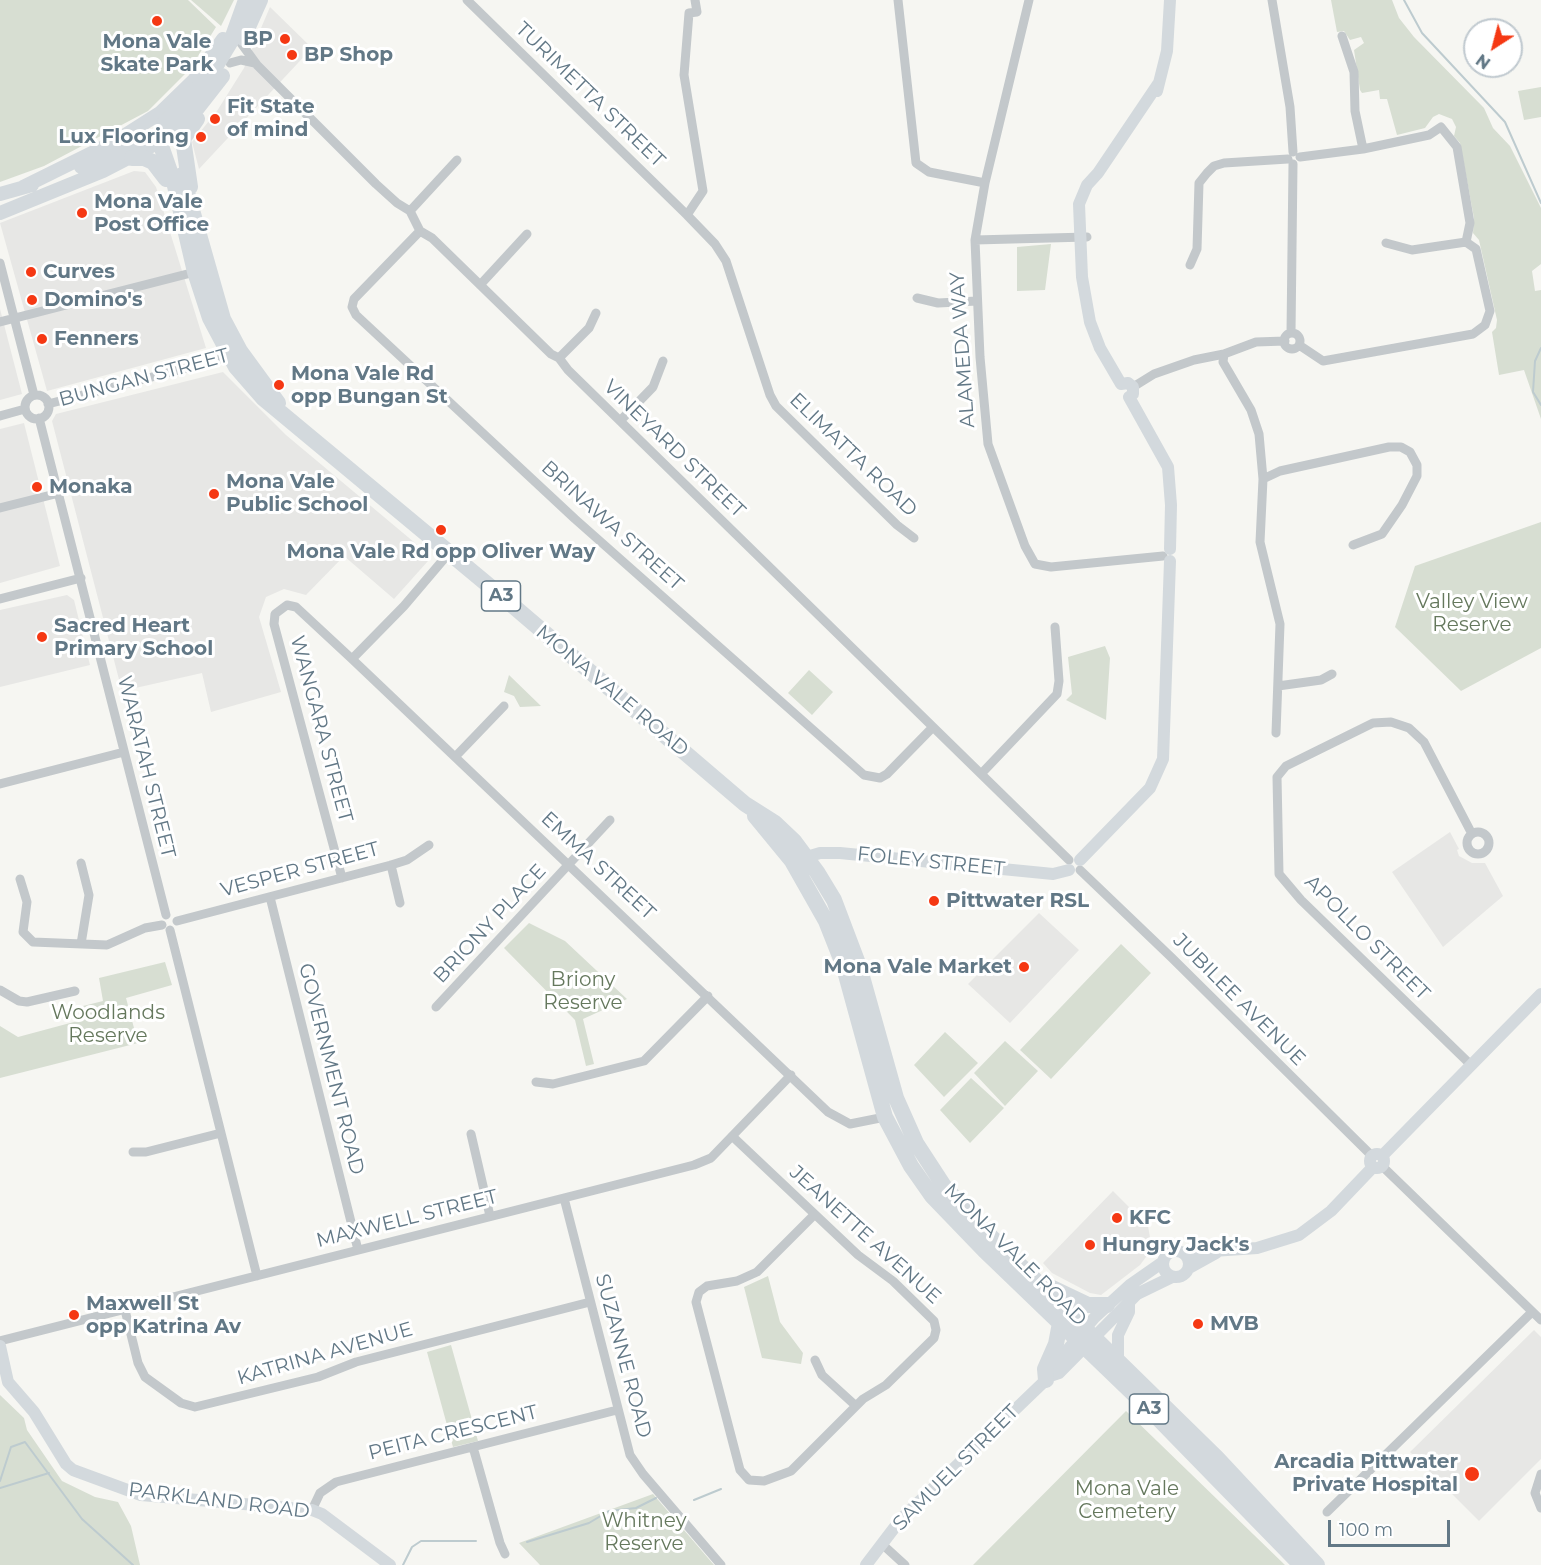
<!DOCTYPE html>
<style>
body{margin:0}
#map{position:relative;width:1541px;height:1565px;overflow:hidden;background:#f6f6f2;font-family:Montserrat,sans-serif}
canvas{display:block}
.north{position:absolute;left:1463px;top:18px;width:60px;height:60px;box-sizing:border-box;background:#fff;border:2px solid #c0c9cf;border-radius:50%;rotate:216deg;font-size:16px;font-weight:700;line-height:24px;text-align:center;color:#627886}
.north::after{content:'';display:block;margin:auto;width:21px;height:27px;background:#f53813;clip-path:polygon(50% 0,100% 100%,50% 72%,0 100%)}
.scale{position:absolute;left:1328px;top:1520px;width:122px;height:27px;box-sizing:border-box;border:3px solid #627886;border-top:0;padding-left:8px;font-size:18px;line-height:21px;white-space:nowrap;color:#627886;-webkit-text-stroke:4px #fff;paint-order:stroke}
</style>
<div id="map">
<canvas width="1541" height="1565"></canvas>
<div class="north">N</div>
<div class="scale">100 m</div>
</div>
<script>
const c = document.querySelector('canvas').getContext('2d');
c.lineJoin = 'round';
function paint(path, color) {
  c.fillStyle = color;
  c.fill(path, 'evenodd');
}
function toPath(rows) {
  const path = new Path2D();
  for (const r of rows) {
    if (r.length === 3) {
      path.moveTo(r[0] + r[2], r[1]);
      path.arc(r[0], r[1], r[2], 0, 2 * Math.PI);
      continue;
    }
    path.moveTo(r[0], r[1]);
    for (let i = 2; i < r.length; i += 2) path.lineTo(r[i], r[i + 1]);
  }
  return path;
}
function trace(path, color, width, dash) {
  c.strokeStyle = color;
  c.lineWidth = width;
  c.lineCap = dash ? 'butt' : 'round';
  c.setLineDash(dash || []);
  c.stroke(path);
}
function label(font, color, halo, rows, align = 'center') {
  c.font = font + ' Montserrat,sans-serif';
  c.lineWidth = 6;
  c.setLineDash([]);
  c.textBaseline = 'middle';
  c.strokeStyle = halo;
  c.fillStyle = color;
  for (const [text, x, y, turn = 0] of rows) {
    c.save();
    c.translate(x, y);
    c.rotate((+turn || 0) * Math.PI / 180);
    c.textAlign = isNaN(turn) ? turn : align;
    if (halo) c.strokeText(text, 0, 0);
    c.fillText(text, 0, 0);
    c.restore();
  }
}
paint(toPath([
 [270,7,312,48,199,169,192,142,217,111,244,68],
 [134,171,145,172,156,187,206,348,47,391,0,223],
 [0,309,22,394,0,400],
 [223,372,286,435,427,553,428,561,394,599,344,556,306,595,284,589,266,597,259,617,281,692,211,712,202,673,122,691,52,421,56,414],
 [24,423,60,566,0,583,0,429],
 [67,595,74,600,90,665,0,687,0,610],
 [1450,832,1459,849,1457,850,1459,856,1472,863,1485,863,1503,896,1443,947,1392,872],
 [1039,913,1079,950,1010,1023,968,984],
 [1113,1191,1148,1226,1152,1249,1140,1265,1101,1295,1090,1293,1052,1273,1043,1263],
 [1534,1330,1541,1337,1541,1459,1479,1521,1410,1452]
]), '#e7e7e5');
paint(toPath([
 [0,0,188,0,216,27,190,69,148,111,44,166,0,182],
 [191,0,234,0,221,26],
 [1331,0,1392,0,1399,18,1414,37,1484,108,1493,128,1510,146,1541,208,1541,264,1532,271,1535,291,1541,290,1541,419,1524,370,1499,375,1492,332,1496,328,1497,320,1479,240,1473,233,1474,218,1460,143,1454,136,1456,127,1452,119,1439,114,1433,117,1425,128,1397,135,1387,99,1380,99,1379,90,1362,93,1360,90,1354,50,1364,43,1361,37,1350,40,1344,31,1337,32],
 [1541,87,1541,117,1524,120,1518,91],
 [1051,244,1045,290,1017,291,1017,247],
 [1541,522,1541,648,1461,691,1395,627,1415,566],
 [1105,646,1110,658,1106,720,1066,700,1072,694,1068,657],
 [809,670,833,692,812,715,788,693],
 [509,675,541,706,520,707,514,696,504,692],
 [529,923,565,941,627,999,583,1019,594,1064,586,1066,575,1020,504,948],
 [1121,944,1151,973,1051,1079,1020,1050],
 [165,962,172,985,126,998,138,1043,0,1078,0,1026,18,1037,85,1019,83,1006,103,1001,99,978],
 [945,1032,978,1063,944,1097,914,1065],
 [1005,1041,1038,1071,1005,1106,974,1073],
 [971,1078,1004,1108,970,1143,940,1110],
 [768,1276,780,1322,803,1353,801,1364,762,1358,744,1287],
 [451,1345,478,1441,453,1447,427,1352],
 [0,1395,24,1418,27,1430,62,1481,95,1497,118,1502,131,1526,140,1565,0,1565],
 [1126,1411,1285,1565,973,1565],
 [653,1494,714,1565,540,1565,519,1543]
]), '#d7ded2');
trace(toPath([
 [1404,0,1422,33,1505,122,1541,203],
 [1541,348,1535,361,1533,392,1541,405],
 [0,1481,11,1447,25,1442,82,1519,133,1565],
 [0,1488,49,1473],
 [694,1500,721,1489],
 [527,1542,589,1523,609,1511,636,1508,656,1498],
 [403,1565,412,1547,421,1541,476,1541]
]), '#bdcbcf', 2);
trace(toPath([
 [467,0,687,215],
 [695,0,697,12,689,13,684,75,703,191,687,215,715,244,726,261,770,395,776,406,897,525,914,538],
 [898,0,916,163,929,172,985,183],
 [1029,0,985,183,975,240,980,357,988,444,1025,546,1035,564,1051,567,1163,556],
 [1272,0,1290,107,1293,152],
 [1342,36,1354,72,1355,111,1363,149],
 [241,43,257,65,376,184,397,203,410,211,420,231,432,238,551,354,559,358,568,370,1069,860],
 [230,63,241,60,255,63],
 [1300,157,1363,149,1429,135,1441,127,1457,147,1470,223,1466,242],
 [410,211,457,160],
 [420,231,354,299,352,307,356,315,575,519,864,775,880,778,887,774,933,727],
 [975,240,1087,237],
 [0,263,34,395],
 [1190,265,1197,249,1199,183,1207,173,1214,166,1224,163,1288,159],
 [480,285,527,234],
 [917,298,938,303,977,301],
 [0,322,195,272],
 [1291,333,1293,164],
 [1292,341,8],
 [1299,345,1323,361,1473,334,1485,325,1490,311,1476,249,1466,242,1412,250,1386,243],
 [1224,354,1223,362,1251,410,1259,434,1263,479,1260,542,1280,624,1276,733],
 [559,358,589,328,596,313],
 [1133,387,1154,374,1194,360,1224,354,1256,342,1285,341],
 [37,407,12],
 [48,404,229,357],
 [0,416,25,409],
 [39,418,166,915],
 [620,421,653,387,663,361],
 [1263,479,1280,471,1389,447,1401,447,1410,452,1417,465,1417,476,1402,505,1382,534,1353,545],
 [0,508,59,493],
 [0,599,81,578],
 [352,659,404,606,449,553],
 [1278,686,1321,680,1332,674],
 [455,757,504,706],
 [981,774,1057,694,1059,681,1055,627],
 [0,784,124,752],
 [1478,843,11],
 [81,863,89,895,81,944],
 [391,865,400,903],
 [1080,870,1172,958,1372,1156],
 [342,878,274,624,275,614,287,605,296,607,352,659,828,1112,850,1124,885,1117],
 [20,879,27,902,23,932,33,942,107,945,145,928,162,925],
 [270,897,358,1250],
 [177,921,391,865,407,860,429,845],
 [170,930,257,1276],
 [0,990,19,1001,27,1002,75,991],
 [436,1007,610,820],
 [1471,1065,1301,900,1279,874,1277,777,1286,766,1373,723,1391,722,1409,728,1424,742,1472,834],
 [536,1082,553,1084,644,1061,708,996],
 [471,1134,490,1216],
 [732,1136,858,1255,893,1281,934,1321,936,1330,934,1338,886,1385,863,1399,791,1471,764,1481,749,1480,740,1470,696,1302,699,1292,707,1286,737,1281,757,1272,814,1215],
 [133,1152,146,1152,221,1133],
 [1382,1166,1541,1320],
 [564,1198,630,1455,643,1474,721,1565],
 [125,1310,138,1363,145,1377,181,1403,195,1407,318,1377,356,1362,590,1302],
 [0,1341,694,1165,711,1158,791,1075],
 [815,1360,822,1375,856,1406],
 [473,1447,500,1543,505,1554],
 [1541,1474,1535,1493,1541,1508],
 [312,1510,320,1493,336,1482,617,1410],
 [1327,1512,1532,1312],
 [882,1544,905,1565]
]), '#c3c8cb', 9);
trace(toPath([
 [1157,91,1167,51,1170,0],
 [1121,384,1100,348,1090,322,1082,277,1079,204,1087,185,1098,173,1158,84],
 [1121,384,1128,383,1133,387,1133,394,1129,397],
 [1129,397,1168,467,1171,505,1170,549],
 [800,859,820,853,840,853,1053,874,1069,870],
 [1080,860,1150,788,1163,759,1170,561],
 [1377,1161,7],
 [1382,1156,1541,994],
 [1176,1264,13],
 [1183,1253,1257,1248,1299,1235,1331,1211,1373,1167],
 [1189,1268,1216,1253],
 [0,1346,8,1382,34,1412,66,1464,73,1470,141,1495,312,1510,322,1514,390,1565],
 [1118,1359,1118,1335,1129,1312,1129,1301],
 [1050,1376,1059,1373,1137,1294,1172,1277],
 [866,1565,901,1519,1050,1376,1053,1367,1095,1317,1130,1285,1163,1262]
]), '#d3d9dd', 12);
trace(toPath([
 [81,167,147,136,158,137],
 [23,187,116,141,160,113,194,80,223,39],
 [0,194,32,185],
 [0,213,103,171,159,142]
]), '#d3d9dd', 14);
trace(toPath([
 [246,0,232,39,215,67,193,95,164,124,158,137,175,186,195,272,210,318,236,367,263,398,505,599,745,804,775,823,794,841,817,872,834,900,859,966,896,1098,916,1143,944,1186,979,1225,1217,1458,1317,1565],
 [243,38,260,0],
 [159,141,197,108,222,76],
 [132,158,144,158,153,162,166,179],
 [182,175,223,319,240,351,278,403],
 [190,187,183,139,197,119],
 [755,816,792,861,826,921,843,964,885,1117,911,1166,932,1196,984,1250,1144,1404,1301,1565],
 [1048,1286,1088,1305,1107,1305],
 [1046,1380,1045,1369,1056,1344,1060,1323]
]), '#d3d9dd', 16);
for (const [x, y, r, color] of [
 [157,21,6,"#f53813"],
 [285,39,6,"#f53813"],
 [292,55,6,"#f53813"],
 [215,119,6,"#f53813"],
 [201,137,6,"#f53813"],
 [82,213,6,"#f53813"],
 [31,272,6,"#f53813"],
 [32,300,6,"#f53813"],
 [42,339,6,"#f53813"],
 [279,385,6,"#f53813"],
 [37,487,6,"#f53813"],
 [214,494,6,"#f53813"],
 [441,530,6,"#f53813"],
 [42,637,6,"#f53813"],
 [934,901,6,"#f53813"],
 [1024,967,6,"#f53813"],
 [1117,1218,6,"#f53813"],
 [1090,1245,6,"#f53813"],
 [74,1315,6,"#f53813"],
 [1198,1324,6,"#f53813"],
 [1472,1474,8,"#f53813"]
]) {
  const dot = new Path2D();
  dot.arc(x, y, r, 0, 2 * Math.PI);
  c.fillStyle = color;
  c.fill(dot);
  trace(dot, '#fff', 2);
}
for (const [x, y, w] of [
 [501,596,39],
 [1149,1409,39]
]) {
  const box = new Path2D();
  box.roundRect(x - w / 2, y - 15, w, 30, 4.5);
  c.fillStyle = '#fff';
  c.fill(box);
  trace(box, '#627886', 1.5);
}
label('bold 18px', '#627886', null, [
 ["A3",501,596],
 ["A3",1149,1409]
]);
label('bold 20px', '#627886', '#fff', [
 ["BP",273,39,"right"],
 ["Mona Vale",157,42,"center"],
 ["Skate Park",157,65,"center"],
 ["BP Shop",304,55],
 ["Fit State",227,107],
 ["of mind",227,130],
 ["Lux Flooring",189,137,"right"],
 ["Mona Vale",94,202],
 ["Post Office",94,225],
 ["Curves",43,272],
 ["Domino's",44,300],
 ["Fenners",54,339],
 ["Mona Vale Rd",291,374],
 ["opp Bungan St",291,397],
 ["Mona Vale",226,482],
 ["Public School",226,505],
 ["Monaka",49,487],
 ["Mona Vale Rd opp Oliver Way",441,552,"center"],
 ["Sacred Heart",54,626],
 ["Primary School",54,649],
 ["Pittwater RSL",946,901],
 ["Mona Vale Market",1012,967,"right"],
 ["KFC",1129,1218],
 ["Hungry Jack's",1102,1245],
 ["Maxwell St",86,1304],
 ["opp Katrina Av",86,1327],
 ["MVB",1210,1324],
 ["Arcadia Pittwater",1458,1462,"right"],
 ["Private Hospital",1458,1485,"right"]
], 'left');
label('20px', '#627886', '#fff', [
 ["TURIMETTA STREET",590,95,44],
 ["ALAMEDA WAY",963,350,-94],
 ["BUNGAN STREET",144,378,-15],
 ["VINEYARD STREET",674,449,44],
 ["ELIMATTA ROAD",853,455,44],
 ["BRINAWA STREET",612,526,42],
 ["MONA VALE ROAD",612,691,40],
 ["WANGARA STREET",321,729,75],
 ["WARATAH STREET",146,767,76],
 ["FOLEY STREET",931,862,6],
 ["EMMA STREET",598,866,43],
 ["VESPER STREET",300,870,-15],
 ["BRIONY PLACE",490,924,-47],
 ["APOLLO STREET",1367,938,45],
 ["JUBILEE AVENUE",1239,1000,45],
 ["GOVERNMENT ROAD",331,1069,76],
 ["MAXWELL STREET",407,1219,-14],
 ["JEANETTE AVENUE",865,1235,42],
 ["MONA VALE ROAD",1015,1255,45],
 ["KATRINA AVENUE",325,1354,-16],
 ["SUZANNE ROAD",623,1356,75],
 ["PEITA CRESCENT",453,1433,-14],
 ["SAMUEL STREET",956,1468,-45],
 ["PARKLAND ROAD",219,1501,7]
]);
label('20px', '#65785d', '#fff', [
 ["Valley View",1472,602],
 ["Reserve",1472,625],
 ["Briony",583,980],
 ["Reserve",583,1003],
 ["Woodlands",108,1013],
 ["Reserve",108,1036],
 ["Mona Vale",1127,1489],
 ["Cemetery",1127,1512],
 ["Whitney",644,1521],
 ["Reserve",644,1544]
]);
</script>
